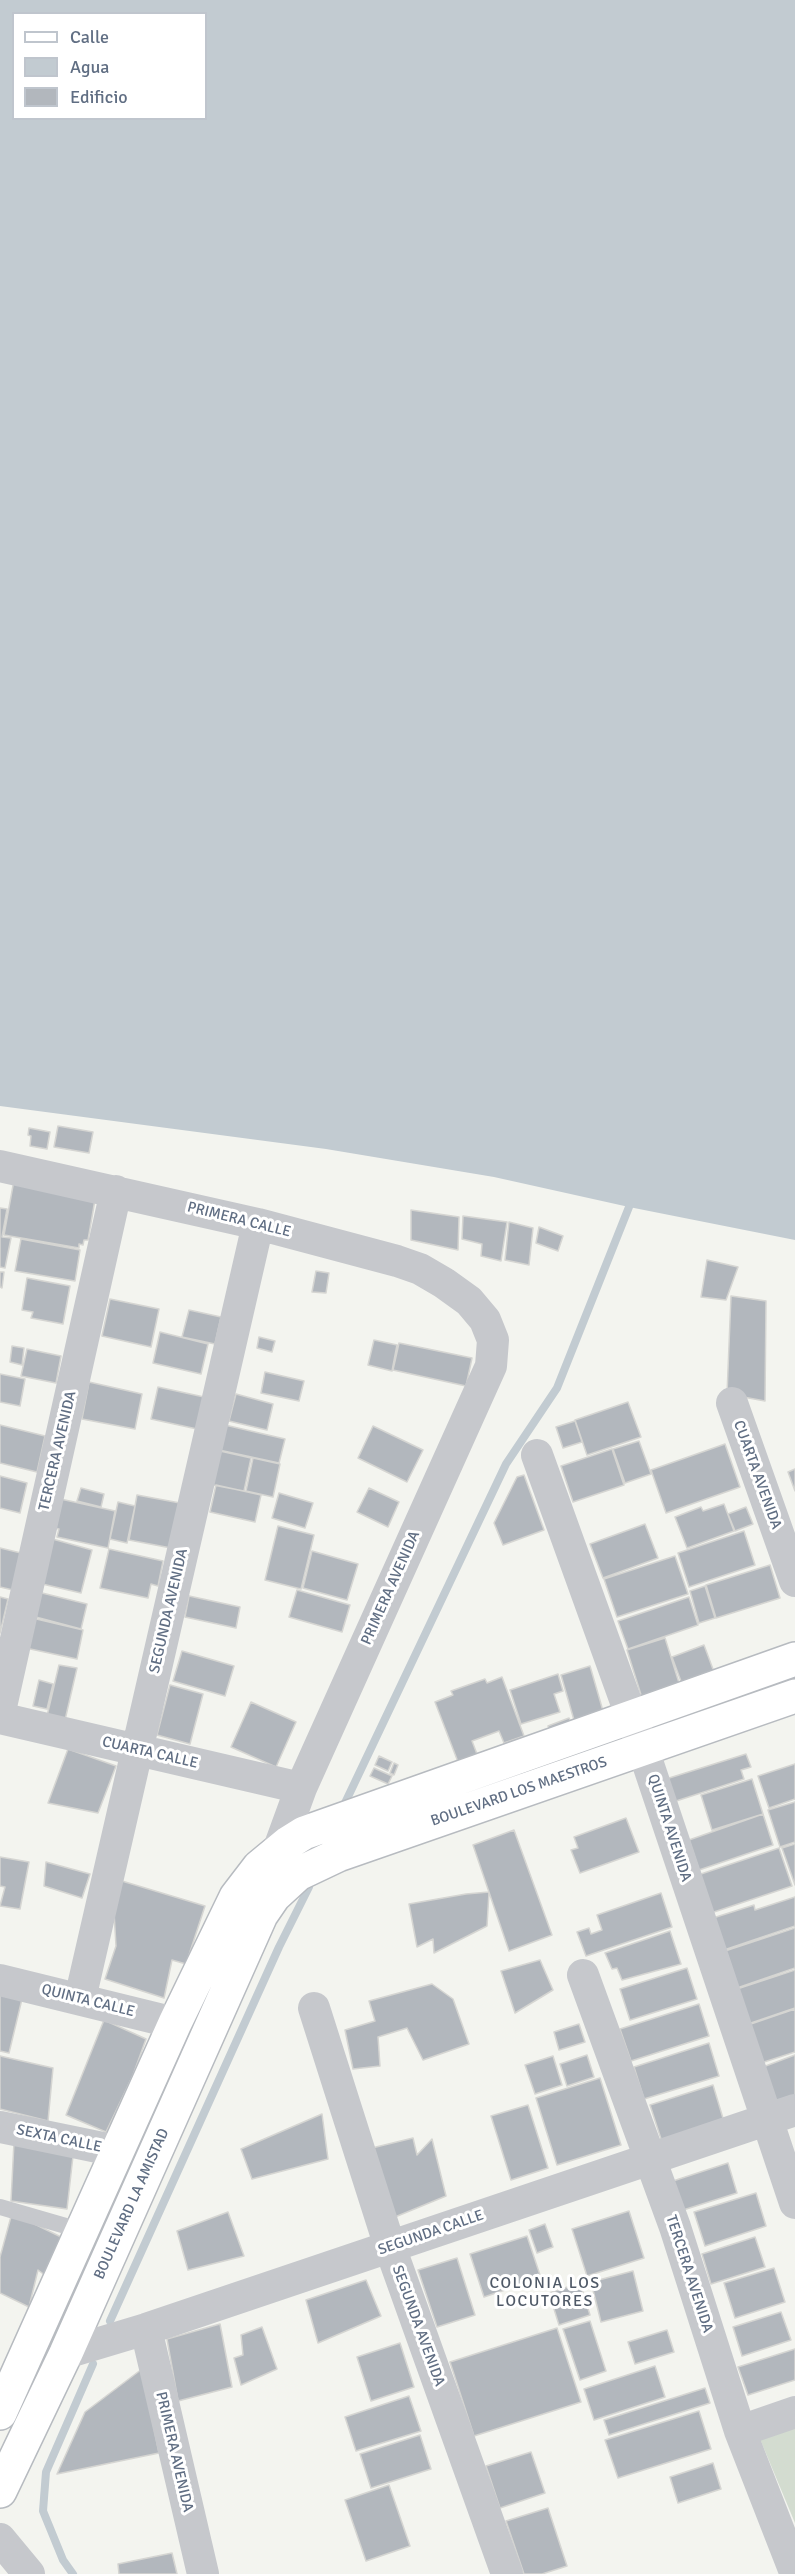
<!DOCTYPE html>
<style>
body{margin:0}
#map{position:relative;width:795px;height:2574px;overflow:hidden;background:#f3f4ef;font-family:Signika,sans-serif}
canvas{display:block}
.legend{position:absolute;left:12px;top:12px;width:195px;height:108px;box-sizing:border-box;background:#fff;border:2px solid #bfc5cd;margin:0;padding:8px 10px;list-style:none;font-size:18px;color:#606e83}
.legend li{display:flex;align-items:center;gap:12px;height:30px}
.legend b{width:30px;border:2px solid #bfc5cd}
</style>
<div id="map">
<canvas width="795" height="2574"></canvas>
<ul class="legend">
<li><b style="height:8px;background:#fff"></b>Calle</li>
<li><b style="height:16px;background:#c2cbd1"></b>Agua</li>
<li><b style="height:16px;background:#b2b7bd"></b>Edificio</li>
</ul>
</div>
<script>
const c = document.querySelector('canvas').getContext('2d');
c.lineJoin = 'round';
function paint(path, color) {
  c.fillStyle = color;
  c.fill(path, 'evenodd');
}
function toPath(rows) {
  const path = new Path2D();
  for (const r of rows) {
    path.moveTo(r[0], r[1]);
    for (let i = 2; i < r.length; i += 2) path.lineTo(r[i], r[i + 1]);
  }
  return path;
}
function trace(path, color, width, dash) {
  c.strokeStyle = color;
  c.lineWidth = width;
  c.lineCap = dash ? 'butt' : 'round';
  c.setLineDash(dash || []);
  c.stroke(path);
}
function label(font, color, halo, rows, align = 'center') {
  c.font = font + ' Signika,sans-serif';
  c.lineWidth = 6;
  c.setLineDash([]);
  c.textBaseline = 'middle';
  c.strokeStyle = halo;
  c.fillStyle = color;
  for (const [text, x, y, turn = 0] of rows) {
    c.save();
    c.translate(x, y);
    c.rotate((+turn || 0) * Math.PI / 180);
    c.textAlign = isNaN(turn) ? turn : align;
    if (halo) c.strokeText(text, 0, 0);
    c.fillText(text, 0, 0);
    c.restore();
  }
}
paint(toPath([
 [795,2427,795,2523,760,2439]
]), '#d3dcd0');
paint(toPath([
 [0,0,795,0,795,1240,629,1207,494,1177,326,1149,0,1106],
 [14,14,206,14,206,118,14,118]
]), '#c2cbd1');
trace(toPath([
 [345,1803,506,1464,557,1388,629,1207],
 [110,2321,279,1947,309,1887],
 [73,2574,63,2560,43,2511,46,2472,93,2364]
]), '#c2cbd1', 8);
const building = toPath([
 [58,1126,93,1132,89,1153,54,1147,58,1126],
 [29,1128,50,1132,47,1149,30,1146,31,1136,28,1135,29,1128],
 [14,1180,96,1194,88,1240,84,1240,83,1245,79,1244,79,1248,4,1235,14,1180],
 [0,1208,7,1209,2,1237,11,1238,5,1268,0,1267,0,1208],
 [411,1210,459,1217,458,1250,411,1240,411,1210],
 [463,1216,507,1222,501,1261,481,1256,482,1244,462,1239,463,1216],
 [509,1222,533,1228,529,1265,505,1260,509,1222],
 [539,1227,563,1236,558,1251,536,1243,539,1227],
 [21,1239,80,1250,75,1281,15,1271,21,1239],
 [707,1260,738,1267,726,1300,701,1297,707,1260],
 [316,1271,329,1273,326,1293,312,1292,316,1271],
 [0,1272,4,1272,2,1288,0,1287,0,1272],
 [27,1278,70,1286,63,1324,31,1318,33,1312,22,1310,27,1278],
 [731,1296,766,1301,765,1401,727,1394,731,1296],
 [110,1299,159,1309,151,1347,102,1336,110,1299],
 [189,1310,221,1317,215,1344,182,1337,189,1310],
 [160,1332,208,1344,201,1374,153,1363,160,1332],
 [259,1337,275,1341,272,1352,257,1348,259,1337],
 [374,1340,397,1345,392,1371,368,1365,374,1340],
 [399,1343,472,1358,466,1386,393,1370,399,1343],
 [12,1346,24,1348,22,1365,10,1362,12,1346],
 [27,1349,61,1356,56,1383,21,1376,27,1349],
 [265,1372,304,1381,299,1401,261,1393,265,1372],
 [0,1374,25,1379,20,1406,0,1402,0,1374],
 [89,1382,142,1394,135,1429,82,1419,89,1382],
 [158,1387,204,1397,197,1429,151,1419,158,1387],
 [236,1394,273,1404,267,1430,229,1421,236,1394],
 [628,1402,641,1437,587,1455,575,1420,628,1402],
 [575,1421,582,1442,563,1448,556,1427,575,1421],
 [0,1425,45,1436,37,1472,0,1463,0,1425],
 [225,1425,285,1439,279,1463,219,1450,225,1425],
 [373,1426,423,1450,407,1482,358,1458,373,1426],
 [639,1441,651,1474,625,1483,613,1449,639,1441],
 [725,1444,740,1487,666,1513,651,1470,725,1444],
 [612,1449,624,1485,573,1502,561,1466,612,1449],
 [220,1451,251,1458,244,1491,213,1485,220,1451],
 [253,1458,280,1464,273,1497,246,1491,253,1458],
 [795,1469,795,1491,788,1472,795,1469],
 [524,1475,544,1530,503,1545,494,1523,517,1477,524,1475],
 [0,1476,27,1483,20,1513,0,1508,0,1476],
 [216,1485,261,1495,255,1522,210,1512,216,1485],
 [81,1488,104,1494,101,1507,77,1501,81,1488],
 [369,1488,399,1502,388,1527,357,1512,369,1488],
 [279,1493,313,1503,305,1528,272,1518,279,1493],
 [137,1495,180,1503,171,1548,129,1540,137,1495],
 [56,1498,115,1511,108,1548,57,1537,59,1529,50,1527,56,1498],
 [118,1502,135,1506,127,1543,110,1539,118,1502],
 [724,1504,734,1531,687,1548,675,1517,701,1507,703,1511,724,1504],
 [746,1507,753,1524,735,1531,728,1514,746,1507],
 [645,1524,658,1558,603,1578,590,1544,645,1524],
 [278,1526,314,1535,301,1589,265,1580,278,1526],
 [744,1531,755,1565,689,1587,678,1553,744,1531],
 [49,1538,92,1550,81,1593,38,1583,49,1538],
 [0,1548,21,1553,13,1590,0,1587,0,1548],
 [109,1549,163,1561,158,1586,151,1584,148,1598,100,1588,109,1549],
 [312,1551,358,1564,347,1600,303,1588,312,1551],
 [675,1556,688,1594,617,1617,604,1579,675,1556],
 [770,1565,780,1598,716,1618,706,1585,770,1565],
 [705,1586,715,1618,699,1623,690,1591,705,1586],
 [297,1590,350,1605,342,1632,289,1617,297,1590],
 [38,1592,87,1604,81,1629,32,1616,38,1592],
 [189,1596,240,1607,236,1628,185,1617,189,1596],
 [0,1597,8,1599,0,1633,0,1597],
 [689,1597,698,1625,628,1649,618,1621,689,1597],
 [28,1617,83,1630,77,1659,21,1647,28,1617],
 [665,1638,680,1686,642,1698,627,1650,665,1638],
 [704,1645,714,1672,682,1684,672,1657,704,1645],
 [182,1651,234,1666,225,1696,173,1681,182,1651],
 [59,1665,77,1668,65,1720,47,1716,59,1665],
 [590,1666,603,1711,574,1720,561,1675,590,1666],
 [558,1674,563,1691,554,1694,560,1712,521,1724,510,1690,558,1674],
 [502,1677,524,1736,504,1743,499,1731,472,1741,477,1754,458,1762,435,1702,453,1695,451,1691,485,1679,487,1683,502,1677],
 [39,1680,53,1684,47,1709,33,1706,39,1680],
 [170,1685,203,1694,190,1744,157,1735,170,1685],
 [251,1702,296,1722,276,1767,231,1747,251,1702],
 [569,1718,575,1732,554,1740,548,1726,569,1718],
 [68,1749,116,1766,98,1813,48,1803,68,1749],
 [746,1754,751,1767,741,1770,744,1779,673,1802,666,1779,746,1754],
 [379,1756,392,1762,388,1771,375,1765,379,1756],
 [394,1763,398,1765,394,1775,390,1773,394,1763],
 [795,1764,795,1799,769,1808,758,1776,795,1764],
 [374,1768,392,1776,388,1784,370,1776,374,1768],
 [752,1779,763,1814,712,1830,701,1795,752,1779],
 [795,1802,795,1842,780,1847,768,1810,795,1802],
 [763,1814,773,1845,699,1870,689,1840,763,1814],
 [626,1818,639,1852,580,1873,571,1850,578,1848,574,1837,626,1818],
 [514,1830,552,1935,509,1951,473,1845,514,1830],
 [795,1844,795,1885,782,1848,795,1844],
 [779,1848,792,1886,711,1913,698,1875,779,1848],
 [0,1857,29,1862,20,1909,0,1906,5,1887,0,1886,0,1857],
 [46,1862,90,1874,82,1898,44,1886,46,1862],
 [112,1878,205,1906,186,1964,172,1960,164,1998,105,1979,116,1946,112,1878],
 [489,1892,487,1926,434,1953,433,1939,417,1947,409,1904,466,1894,489,1892],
 [661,1893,672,1927,586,1956,577,1932,589,1928,591,1934,602,1930,597,1915,661,1893],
 [795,1897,795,1926,724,1950,713,1918,754,1905,755,1910,795,1897],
 [795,1928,795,1968,737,1988,725,1951,795,1928],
 [670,1931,681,1964,622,1980,617,1968,612,1969,605,1953,670,1931],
 [540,1960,553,1990,515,2013,501,1971,540,1960],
 [687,1968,697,1999,630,2020,620,1989,687,1968],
 [795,1970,795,2008,748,2024,737,1989,795,1970],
 [432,1984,453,1999,469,2044,423,2060,407,2028,378,2037,380,2066,353,2069,345,2030,375,2021,369,2001,432,1984],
 [0,1993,22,1999,9,2053,0,2051,0,1993],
 [699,2004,709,2036,631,2061,620,2029,699,2004],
 [795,2009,795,2052,761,2063,748,2025,795,2009],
 [104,2020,146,2039,133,2075,106,2132,66,2115,104,2020],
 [579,2024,585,2042,559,2050,554,2032,579,2024],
 [709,2043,719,2076,644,2099,634,2067,709,2043],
 [587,2055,594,2077,567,2086,560,2064,587,2055],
 [795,2055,795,2100,777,2107,763,2067,795,2055],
 [0,2056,53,2068,48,2121,0,2109,0,2056],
 [553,2056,562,2085,535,2094,525,2065,553,2056],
 [600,2078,621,2145,557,2165,536,2098,600,2078],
 [713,2085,725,2125,663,2145,650,2105,713,2085],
 [528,2105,548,2168,511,2180,491,2116,528,2105],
 [322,2114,328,2159,252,2179,241,2149,322,2114],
 [413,2138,417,2155,432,2139,446,2196,395,2217,372,2148,413,2138],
 [14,2142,73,2156,67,2209,11,2201,14,2142],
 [728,2163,737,2193,680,2211,670,2182,728,2163],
 [756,2193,766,2226,705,2246,694,2212,756,2193],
 [629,2211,644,2258,587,2276,572,2229,629,2211],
 [228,2212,244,2256,188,2270,177,2231,228,2212],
 [12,2213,61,2237,46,2276,38,2270,29,2307,0,2293,0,2257,12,2213],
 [545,2224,553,2247,537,2253,529,2230,545,2224],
 [527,2236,541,2278,484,2297,470,2254,527,2236],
 [755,2237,765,2267,711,2284,702,2254,755,2237],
 [457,2258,475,2315,437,2327,418,2270,457,2258],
 [774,2268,785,2302,735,2318,724,2283,774,2268],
 [633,2271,643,2311,601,2322,591,2282,633,2271],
 [366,2280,381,2316,318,2343,306,2300,366,2280],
 [580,2283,590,2315,559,2325,549,2293,580,2283],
 [781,2312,791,2340,742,2356,733,2327,781,2312],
 [590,2321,606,2371,580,2380,563,2329,590,2321],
 [220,2324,232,2387,178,2401,167,2339,220,2324],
 [262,2327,277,2369,241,2385,234,2358,243,2355,241,2335,262,2327],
 [557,2328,581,2402,474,2436,450,2362,557,2328],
 [667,2330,674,2352,635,2364,628,2342,667,2330],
 [400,2343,414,2387,371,2401,357,2357,400,2343],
 [795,2349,795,2380,748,2395,738,2367,795,2349],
 [655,2366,665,2397,594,2420,584,2389,655,2366],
 [142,2369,159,2453,57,2474,85,2412,142,2369],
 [705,2388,710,2403,609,2435,604,2420,705,2388],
 [409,2396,421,2431,356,2451,345,2417,409,2396],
 [699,2411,711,2449,618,2478,605,2440,699,2411],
 [420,2435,431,2469,371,2488,360,2454,420,2435],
 [531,2452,545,2493,500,2508,486,2466,531,2452],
 [713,2463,721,2489,678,2503,670,2477,713,2463],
 [389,2485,410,2546,366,2561,345,2500,389,2485],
 [548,2508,567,2566,542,2574,524,2574,506,2521,548,2508],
 [172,2553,177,2574,119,2574,118,2564,172,2553]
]);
paint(building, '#b2b7bd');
trace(building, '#d5d5d2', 1.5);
const secondary = toPath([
 [0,2413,175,2023,236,1897,259,1867,288,1843,304,1833,795,1659],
 [0,2491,66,2353,261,1915,274,1896,298,1874,338,1855,795,1696]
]);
trace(secondary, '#b7bbc0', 36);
trace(toPath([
 [0,2207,83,2231]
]), '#c6c8cc', 16);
trace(toPath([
 [0,1166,258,1224,397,1261,420,1269,444,1283,469,1301,485,1320,493,1340,491,1366,301,1788,278,1851,287,1862],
 [732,1403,795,1581],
 [537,1455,643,1749,795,2203],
 [0,1711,116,1191],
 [0,1718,301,1788],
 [583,1975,675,2227,740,2431,795,2572],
 [0,1980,175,2023],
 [80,1999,258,1224],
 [314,2008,390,2247,507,2574],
 [0,2127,117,2151],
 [146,2329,203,2574],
 [66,2353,146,2329,795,2110],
 [740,2431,795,2412],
 [0,2539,29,2574]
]), '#c6c8cc', 32);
trace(secondary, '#fff', 33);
label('15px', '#606e83', '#fff', [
 ["PRIMERA CALLE",239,1220,14],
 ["TERCERA AVENIDA",58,1451,-77],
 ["CUARTA AVENIDA",757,1475,70],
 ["PRIMERA AVENIDA",391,1588,-66],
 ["SEGUNDA AVENIDA",169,1611,-77],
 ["CUARTA CALLE",150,1753,13],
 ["BOULEVARD LOS MAESTROS",519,1792,-19],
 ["QUINTA AVENIDA",669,1828,72],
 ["QUINTA CALLE",88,2001,14],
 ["SEXTA CALLE",59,2139,12],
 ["BOULEVARD LA AMISTAD",132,2204,-66],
 ["SEGUNDA CALLE",431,2233,-19],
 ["TERCERA AVENIDA",689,2274,72],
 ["SEGUNDA AVENIDA",418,2326,70],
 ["PRIMERA AVENIDA",174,2452,77]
]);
c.letterSpacing = '1.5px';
label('16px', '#4f5967', '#fff', [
 ["COLONIA LOS",545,2284],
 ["LOCUTORES",545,2302]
]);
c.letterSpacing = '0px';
</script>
